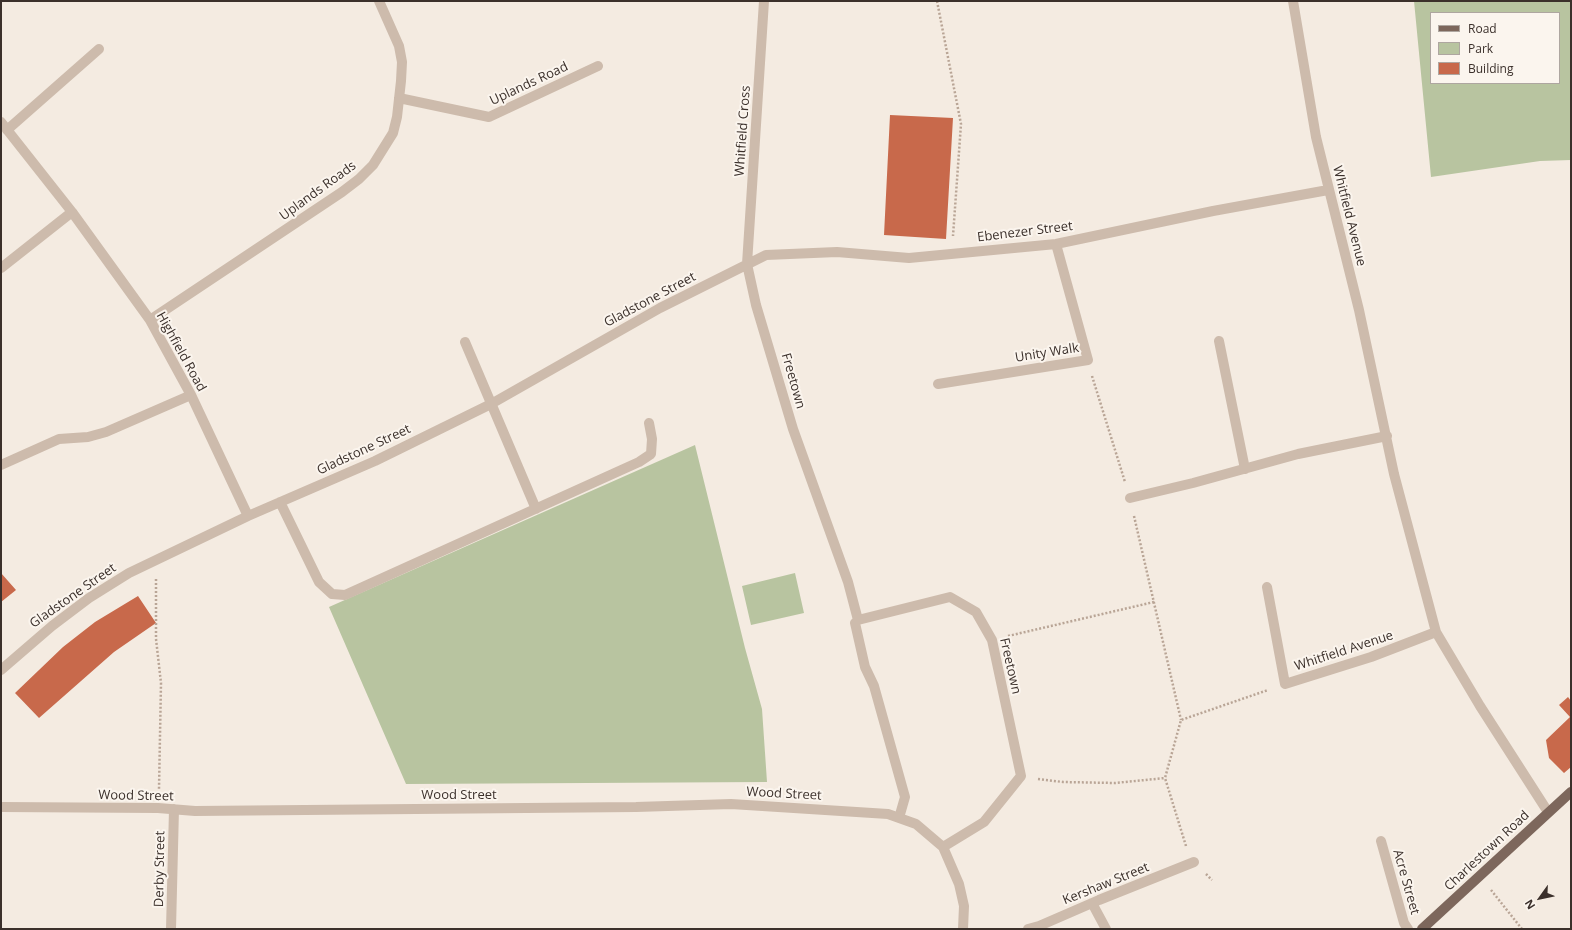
<!DOCTYPE html>
<style>
body{margin:0}
#map{position:relative;width:1572px;height:930px;overflow:hidden;background:#f4ebe1;font-family:"Open Sans",sans-serif}
canvas{display:block}
.frame{position:absolute;inset:0;border:2px solid #3b302b;pointer-events:none}
.legend{position:absolute;left:1430px;top:12px;width:130px;height:72px;box-sizing:border-box;background:#fbf5ee;border:1px solid #aea6a0;margin:0;padding:5px 7px;list-style:none;font-size:12px;color:#3b302b}
.legend li{display:flex;align-items:center;gap:8px;height:20px}
.legend b{width:20px;border:1px solid #aea6a0}
.north{position:absolute;left:1520px;top:878px;width:40px;height:40px;-webkit-text-stroke:3px #fbf5ee;paint-order:stroke;rotate:237deg;font-size:11px;font-weight:700;line-height:16px;text-align:center;color:#3b302b}
.north::after{content:'';display:block;margin:auto;width:14px;height:18px;background:#3b302b;clip-path:polygon(50% 0,100% 100%,50% 72%,0 100%)}
</style>
<div id="map">
<canvas width="1572" height="930"></canvas>
<div class="frame"></div>
<ul class="legend">
<li><b style="height:5px;background:#7d675c"></b>Road</li>
<li><b style="height:11px;background:#b8c4a0"></b>Park</li>
<li><b style="height:11px;background:#c8694b"></b>Building</li>
</ul>
<div class="north">N</div>
</div>
<script>
const c = document.querySelector('canvas').getContext('2d');
c.lineJoin = 'round';
function paint(path, color) {
  c.fillStyle = color;
  c.fill(path, 'evenodd');
}
function toPath(rows) {
  const path = new Path2D();
  for (const r of rows) {
    path.moveTo(r[0], r[1]);
    for (let i = 2; i < r.length; i += 2) path.lineTo(r[i], r[i + 1]);
  }
  return path;
}
function trace(path, color, width, dash) {
  c.strokeStyle = color;
  c.lineWidth = width;
  c.lineCap = dash ? 'butt' : 'round';
  c.setLineDash(dash || []);
  c.stroke(path);
}
function label(font, color, halo, rows, align = 'center') {
  c.font = font + ' "Open Sans",sans-serif';
  c.lineWidth = 4;
  c.setLineDash([]);
  c.textBaseline = 'middle';
  c.strokeStyle = halo;
  c.fillStyle = color;
  for (const [text, x, y, turn = 0] of rows) {
    c.save();
    c.translate(x, y);
    c.rotate((+turn || 0) * Math.PI / 180);
    c.textAlign = isNaN(turn) ? turn : align;
    if (halo) c.strokeText(text, 0, 0);
    c.fillText(text, 0, 0);
    c.restore();
  }
}
paint(toPath([
 [1414,1,1571,1,1571,160,1540,161,1431,177],
 [1431,13,1559,13,1559,83,1431,83],
 [695,445,745,648,762,709,767,782,406,784,329,607],
 [795,573,804,613,751,625,742,586]
]), '#b8c4a0');
paint(toPath([
 [890,115,953,118,946,239,884,235],
 [1,573,16,590,1,602],
 [138,596,156,623,114,652,39,718,15,693,63,647,95,622],
 [1568,697,1571,701,1571,767,1564,773,1549,758,1546,740,1570,717,1559,705]
]), '#c8694b');
trace(toPath([
 [937,1,961,124,953,236],
 [1092,376,1125,482],
 [1134,516,1181,720],
 [156,579,156,639,161,683,159,789],
 [1008,636,1154,602],
 [1038,779,1063,782,1115,783,1165,778],
 [1186,846,1165,778,1181,720,1268,690],
 [1206,874,1212,880],
 [1491,890,1522,929]
]), '#b9a596', 2.5, [2, 2]);
trace(toPath([
 [764,1,747,264,756,305,793,429,848,582,858,620],
 [1293,1,1316,137,1359,310,1394,474,1436,632,1480,706,1548,812],
 [399,98,489,117,598,66],
 [1,122,72,212,150,320,191,395,248,516],
 [7,130,99,49],
 [1,268,72,212],
 [150,320,342,192,359,179,373,165,393,133,397,117,401,81,402,62,399,46,379,1],
 [1219,341,1245,469],
 [465,342,536,509],
 [938,384,1088,360,1056,244],
 [1,465,59,439,88,437,106,432,191,395],
 [1130,498,1193,483,1298,454,1387,436],
 [280,502,319,582,332,594,345,595,639,462,651,454,652,439,649,423],
 [1267,587,1285,684,1371,657,1436,632],
 [1,670,52,626,89,598,129,573,248,516,375,461,491,404,660,308,766,255,837,252,909,258,1056,244,1213,211,1328,190],
 [1,807,158,808,195,811,636,807,731,804,888,814,916,824,943,847,959,884,964,906,963,929],
 [899,818,905,797,874,686,865,667,855,623,858,620,950,597,976,612,992,640,1021,776,984,822,943,847],
 [1381,841,1404,923,1408,929],
 [1092,903,1106,929],
 [171,929,174,809],
 [1028,929,1039,926,1099,900,1194,862]
]), '#cdbbac', 10);
trace(toPath([
 [1422,929,1571,792]
]), '#7d675c', 10);
label('13px', '#3b302b', '#fbf5ee', [
 ["Uplands Road",529,84,-25],
 ["Whitfield Cross",743,131,-86],
 ["Uplands Roads",318,191,-36],
 ["Whitfield Avenue",1349,216,76],
 ["Ebenezer Street",1025,232,-7],
 ["Gladstone Street",650,300,-28],
 ["Highfield Road",181,352,61],
 ["Unity Walk",1047,353,-9],
 ["Freetown",793,381,74],
 ["Gladstone Street",364,450,-25],
 ["Gladstone Street",73,596,-35],
 ["Whitfield Avenue",1344,651,-18],
 ["Freetown",1010,666,77],
 ["Wood Street",784,794,3],
 ["Wood Street",459,795],
 ["Wood Street",136,796,1],
 ["Charlestown Road",1487,851,-43],
 ["Derby Street",160,869,-89],
 ["Acre Street",1406,882,74],
 ["Kershaw Street",1106,884,-22]
]);
</script>
